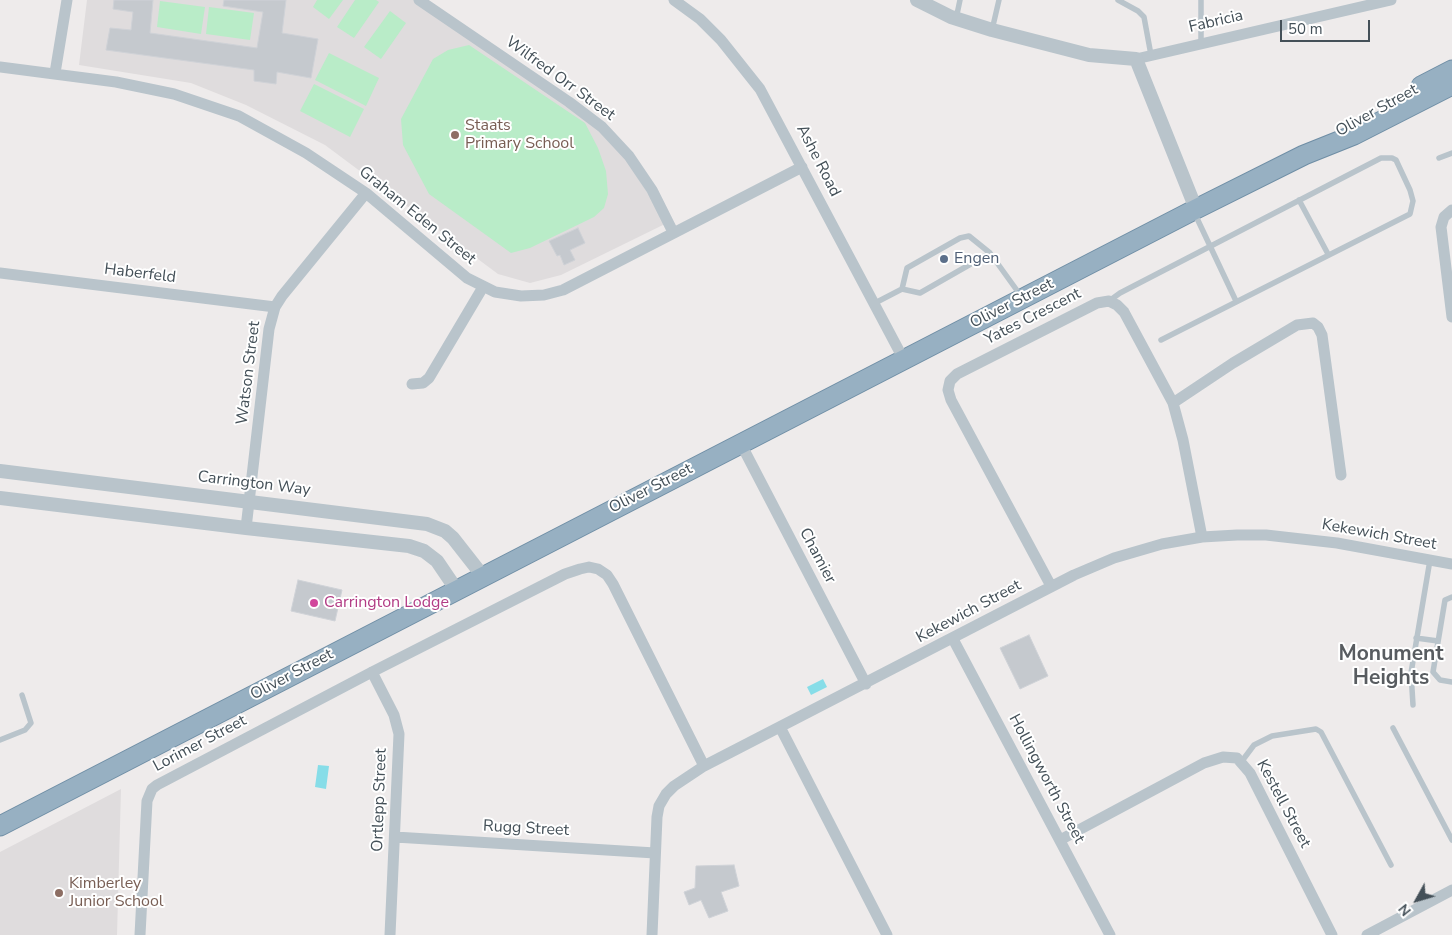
<!DOCTYPE html>
<style>
body{margin:0}
#map{position:relative;width:1452px;height:935px;overflow:hidden;background:#eeebeb;font-family:"Nunito Sans",sans-serif}
canvas{display:block}
.north{position:absolute;left:1392px;top:875px;width:50px;height:50px;-webkit-text-stroke:4px #fff;paint-order:stroke;rotate:231deg;font-size:14px;font-weight:700;line-height:20px;text-align:center;color:#445058}
.north::after{content:'';display:block;margin:auto;width:18px;height:22px;background:#445058;clip-path:polygon(50% 0,100% 100%,50% 72%,0 100%)}
.scale{position:absolute;left:1280px;top:20px;width:90px;height:22px;box-sizing:border-box;border:2px solid #445058;border-top:0;padding-left:6px;font-size:15px;line-height:18px;white-space:nowrap;color:#445058;-webkit-text-stroke:4px #fff;paint-order:stroke}
</style>
<div id="map">
<canvas width="1452" height="935"></canvas>
<div class="north">N</div>
<div class="scale">50 m</div>
</div>
<script>
const c = document.querySelector('canvas').getContext('2d');
c.lineJoin = 'round';
function paint(path, color) {
  c.fillStyle = color;
  c.fill(path, 'evenodd');
}
function toPath(rows) {
  const path = new Path2D();
  for (const r of rows) {
    path.moveTo(r[0], r[1]);
    for (let i = 2; i < r.length; i += 2) path.lineTo(r[i], r[i + 1]);
  }
  return path;
}
function trace(path, color, width, dash) {
  c.strokeStyle = color;
  c.lineWidth = width;
  c.lineCap = dash ? 'butt' : 'round';
  c.setLineDash(dash || []);
  c.stroke(path);
}
function label(font, color, halo, rows, align = 'center') {
  c.font = font + ' "Nunito Sans",sans-serif';
  c.lineWidth = 4;
  c.setLineDash([]);
  c.textBaseline = 'middle';
  c.strokeStyle = halo;
  c.fillStyle = color;
  for (const [text, x, y, turn = 0] of rows) {
    c.save();
    c.translate(x, y);
    c.rotate((+turn || 0) * Math.PI / 180);
    c.textAlign = isNaN(turn) ? turn : align;
    if (halo) c.strokeText(text, 0, 0);
    c.fillText(text, 0, 0);
    c.restore();
  }
}
paint(toPath([
 [87,0,414,0,595,126,621,152,667,223,561,275,530,283,498,274,325,145,246,105,191,83,79,65],
 [121,789,117,935,0,935,0,852]
]), '#dfdcdd');
paint(toPath([
 [317,0,343,0,329,19,313,7],
 [355,0,376,0,379,2,354,38,337,27],
 [160,1,205,7,201,34,157,27],
 [209,7,254,13,250,40,206,34],
 [390,11,406,23,381,59,364,47],
 [469,45,585,123,598,148,606,171,608,194,604,208,594,217,530,248,511,253,429,194,403,145,401,119,433,59,448,50],
 [329,53,379,78,366,106,315,80],
 [314,84,364,109,350,137,300,111]
]), '#b9ecc8');
paint(toPath([
 [823,679,827,687,811,695,807,687],
 [318,765,329,766,326,789,315,787]
]), '#87dde8');
const building = toPath([
 [114,0,153,0,150,33,257,48,263,12,223,6,224,0,286,0,282,33,318,39,311,78,277,72,276,84,254,81,254,70,106,50,110,28,131,30,133,12,113,9,114,0],
 [578,228,585,243,570,250,575,260,564,265,560,255,557,256,549,241,578,228],
 [298,580,342,590,335,621,291,611,298,580],
 [1029,635,1048,676,1020,689,1000,648,1029,635],
 [734,865,739,886,721,892,728,911,709,918,701,900,689,905,684,892,695,888,696,866,734,865]
]);
paint(building, '#c5c9ce');
trace(building, '#cfd2d7', 1);
const trunk = toPath([
 [1421,86,1452,70],
 [0,826,1196,209,1304,155,1354,135,1452,85]
]);
trace(trunk, '#6f8ea5', 21);
trace(toPath([
 [1118,0,1138,11,1144,17,1151,55],
 [1201,0,1201,43],
 [956,19,960,0],
 [992,30,999,0],
 [1439,158,1452,153],
 [1299,200,1328,254],
 [1194,212,1236,301],
 [902,289,907,268,960,238,969,236,990,253,1021,296],
 [1109,301,1120,293,1381,158,1392,158,1396,160,1410,190,1413,201,1410,214,1161,340],
 [875,303,902,289,920,293,990,253],
 [1452,597,1445,600,1433,672,1440,680,1452,682],
 [1416,638,1438,641],
 [1413,705,1411,673,1430,560],
 [1393,728,1452,840],
 [0,740,25,730,31,723,22,695],
 [1242,761,1254,745,1272,736,1316,729,1321,732,1391,865]
]), '#b9c4cb', 5.5);
trace(toPath([
 [419,0,569,102,602,127,629,156,652,190,673,232],
 [674,0,700,19,721,40,760,89,904,360],
 [1136,59,1391,0],
 [0,67,116,82,174,94,239,116,306,153,366,193,467,278,495,292,521,296,544,295,563,290,802,167],
 [55,73,67,0],
 [1452,210,1444,217,1441,227,1452,317],
 [0,273,275,307],
 [412,384,423,383,429,378,483,287],
 [1173,403,1233,363,1297,325,1313,323,1318,327,1322,335,1341,475],
 [741,444,866,684],
 [246,528,269,329,275,307,282,296,366,193],
 [1051,586,951,400,948,390,950,381,957,374,1097,303,1109,301,1117,305,1124,312,1173,403,1183,440,1202,537],
 [953,639,1110,935],
 [372,672,394,715,399,734,390,935],
 [780,727,887,935],
 [395,837,655,853],
 [1060,840,1204,763,1223,757,1237,758,1250,773,1332,935],
 [140,935,147,801,152,789,157,785,372,672,565,574,580,569,589,567,598,569,607,575,613,584,704,766],
 [652,935,657,817,659,806,666,794,674,786,704,766,1074,575,1114,558,1162,544,1202,537,1237,535,1266,535,1337,543,1452,564],
 [1367,935,1452,890]
]), '#b9c4cb', 11);
trace(toPath([
 [917,0,951,17,992,30,1089,55,1136,59,1196,209],
 [0,471,427,524,445,531,453,538,482,575],
 [0,498,246,528,409,546,424,551,437,561,456,589]
]), '#b9c4cb', 14);
trace(trunk, '#97b0c2', 19);
for (const [x, y, r, color] of [
 [455,135,5,"#8d6e63"],
 [944,259,5,"#5c6f8a"],
 [314,603,5,"#d1479c"],
 [59,893,5,"#8d6e63"]
]) {
  const dot = new Path2D();
  dot.arc(x, y, r, 0, 2 * Math.PI);
  c.fillStyle = color;
  c.fill(dot);
  trace(dot, '#fff', 2);
}
label('16px', '#445058', '#fff', [
 ["Fabricia",1216,22,-13],
 ["Wilfred Orr Street",560,79,36],
 ["Oliver Street",1377,111,-29],
 ["Ashe Road",818,161,63],
 ["Graham Eden Street",417,216,39],
 ["Haberfeld",140,274,7],
 ["Oliver Street",1012,304,-27],
 ["Yates Crescent",1033,317,-27],
 ["Watson Street",249,373,-83],
 ["Carrington Way",254,484,7],
 ["Oliver Street",651,489,-27],
 ["Kekewich Street",1379,535,10],
 ["Chamier",817,556,62],
 ["Kekewich Street",969,612,-28],
 ["Oliver Street",292,675,-28],
 ["Lorimer Street",200,744,-28],
 ["Hollingworth Street",1046,779,62],
 ["Ortlepp Street",380,800,-88],
 ["Kestell Street",1283,804,62],
 ["Rugg Street",526,829,3]
]);
label('16px', '#785e54', '#fff', [
 ["Staats",465,126],
 ["Primary School",465,144],
 ["Kimberley",69,884],
 ["Junior School",69,902]
], 'left');
label('16px', '#4e5e75', '#fff', [
 ["Engen",954,259]
], 'left');
label('16px', '#b23c85', '#fff', [
 ["Carrington Lodge",324,603]
], 'left');
label('bold 21px', '#585c60', '#fff', [
 ["Monument",1391,655],
 ["Heights",1391,679]
]);
</script>
